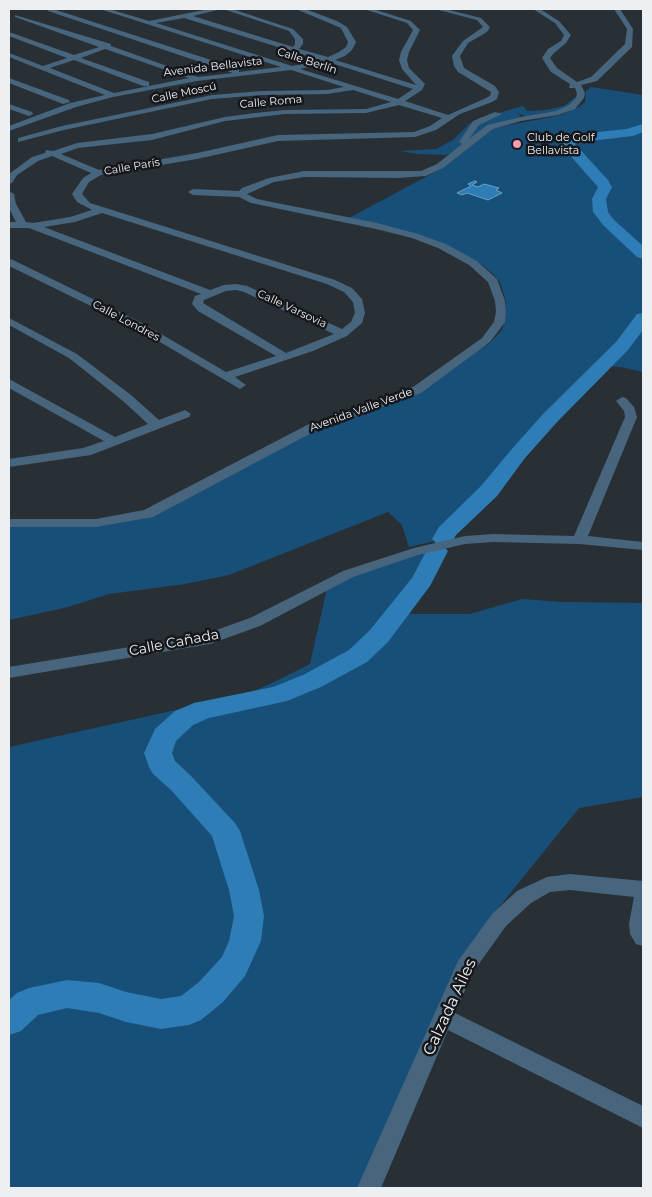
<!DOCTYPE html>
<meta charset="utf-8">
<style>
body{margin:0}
#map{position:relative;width:652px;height:1197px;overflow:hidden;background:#293035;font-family:Montserrat,sans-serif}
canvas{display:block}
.frame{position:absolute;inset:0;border:10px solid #ecf0f3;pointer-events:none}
</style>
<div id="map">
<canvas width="652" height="1197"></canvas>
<div class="frame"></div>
</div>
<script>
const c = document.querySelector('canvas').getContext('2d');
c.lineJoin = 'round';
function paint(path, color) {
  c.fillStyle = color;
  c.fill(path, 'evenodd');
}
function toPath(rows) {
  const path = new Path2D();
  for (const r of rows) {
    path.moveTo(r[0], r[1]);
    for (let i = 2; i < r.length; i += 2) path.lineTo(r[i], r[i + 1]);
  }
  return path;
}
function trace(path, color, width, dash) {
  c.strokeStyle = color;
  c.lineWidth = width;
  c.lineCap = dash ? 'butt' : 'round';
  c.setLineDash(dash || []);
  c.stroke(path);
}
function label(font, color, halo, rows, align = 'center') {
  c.font = font + ' Montserrat,sans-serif';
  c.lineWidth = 5;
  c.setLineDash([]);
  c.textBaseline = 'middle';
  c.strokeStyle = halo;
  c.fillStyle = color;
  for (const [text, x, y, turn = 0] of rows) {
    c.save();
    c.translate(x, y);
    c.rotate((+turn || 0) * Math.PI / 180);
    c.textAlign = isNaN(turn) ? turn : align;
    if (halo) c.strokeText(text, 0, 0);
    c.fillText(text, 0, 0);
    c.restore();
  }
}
paint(toPath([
 [591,87,643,95,643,372,621,367,601,366,518,454,489,491,447,532,443,539,409,547,402,525,388,512,229,575,185,584,109,594,68,607,9,620,9,523,78,524,148,514,313,427,400,396,490,343,502,330,505,319,506,302,500,282,492,273,480,263,432,240,347,219,435,172,494,128,561,115,579,107,585,102,586,91],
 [578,95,578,101,567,109,525,118,525,116,518,113,521,117,520,119,498,124,457,152,445,155,418,154,400,151,436,149,453,140,469,124,480,118,523,106,527,111,546,110,564,106],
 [443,545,426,583,399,614,470,614,522,599,562,602,643,603,643,797,579,808,483,927,467,955,366,1188,9,1188,9,747,248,694,274,682,310,664,328,584]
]), '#174f78');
const water = toPath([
 [475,181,477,182,472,185,478,187,484,184,499,188,496,190,502,193,488,200,467,193,462,195,457,193,471,186,468,184,475,181]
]);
paint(water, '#2e7db6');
trace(water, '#67a0c8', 1);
paint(toPath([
 [643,124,643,132,633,136,582,142,575,144,608,180,612,187,606,199,608,212,613,219,643,246,643,259,637,257,603,225,593,212,592,199,598,187,559,143,561,140,580,134,626,129,643,124],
 [643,313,643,330,628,350,558,421,525,458,497,496,456,535,451,544,443,546,448,551,430,586,388,642,367,662,321,687,287,701,209,718,193,725,176,741,172,753,175,761,191,776,235,823,240,831,259,890,264,916,261,941,245,976,223,1002,201,1020,189,1025,161,1029,126,1022,99,1013,67,1008,38,1015,21,1031,9,1035,9,1000,17,993,29,988,67,980,99,983,126,992,161,999,181,996,199,982,222,957,229,941,234,916,229,890,212,836,171,790,153,774,149,767,144,753,155,729,175,711,194,703,273,687,303,675,349,650,370,630,412,578,429,546,437,544,432,539,439,527,481,486,511,450,544,413,616,342,637,314,643,313]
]), '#2e7db6');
paint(toPath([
 [48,9,53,9,239,69,239,72,281,67,100,9,109,9,149,21,209,9,221,9,193,16,293,47,295,44,295,39,289,31,223,9,232,9,293,29,303,39,303,44,299,49,328,57,339,52,346,47,348,42,341,28,296,9,305,9,337,21,347,27,356,42,352,50,345,56,335,60,416,85,402,69,399,60,401,52,413,30,407,23,364,9,373,9,411,21,420,30,409,52,407,60,409,68,425,84,422,90,405,101,448,115,486,98,490,96,491,92,458,72,454,66,452,56,463,41,483,27,477,20,435,9,445,9,481,18,490,27,487,32,468,43,460,56,464,68,495,86,499,92,497,99,492,102,460,114,436,130,415,137,278,141,197,159,101,175,89,182,82,194,90,203,335,280,352,288,362,299,365,313,362,323,347,336,313,351,235,377,246,385,240,389,136,328,9,266,9,259,13,260,144,324,226,372,276,356,198,311,192,304,195,296,201,294,29,228,9,228,9,222,16,222,9,208,9,191,14,194,16,204,26,222,33,223,70,217,92,210,77,202,72,194,83,178,91,173,52,156,38,161,17,175,12,183,9,184,9,174,32,157,45,153,46,150,53,151,77,143,152,134,225,117,255,113,285,110,366,109,391,102,353,90,327,94,262,95,212,99,64,130,18,142,18,138,62,126,212,95,262,91,327,90,344,87,291,70,197,81,113,97,76,107,9,131,9,126,70,103,105,95,9,57,9,53,43,66,67,58,9,36,9,32,74,55,99,47,15,17,15,15,111,44,111,46,198,77,233,73,48,11,48,9],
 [184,18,320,60,292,66,156,23,184,18],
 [105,49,189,78,114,93,50,68,74,60,143,86,149,86,149,82,81,58,105,49],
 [328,62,413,89,398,99,300,69,328,62],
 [399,105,442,118,430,126,414,132,278,135,197,153,99,170,61,154,78,148,152,140,225,121,285,114,366,113,399,105],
 [102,213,327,284,344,292,353,302,355,313,351,322,342,329,247,286,236,284,224,285,210,290,44,227,75,222,102,213],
 [236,290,244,292,334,334,286,353,203,303,204,300,226,291,236,290],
 [533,9,540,9,559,21,571,35,566,43,554,53,550,58,557,68,577,82,591,77,625,44,627,29,614,9,620,9,633,29,632,47,597,81,581,85,585,93,584,98,575,109,558,115,521,121,493,129,443,168,426,176,399,178,304,177,274,182,247,194,257,199,377,223,418,234,446,244,477,261,497,279,505,301,506,312,505,322,490,342,421,393,317,430,153,517,96,527,9,527,9,519,96,519,144,510,309,424,413,387,482,338,494,322,496,312,495,301,488,282,469,265,438,248,412,238,376,229,251,203,239,197,193,195,188,192,193,189,239,191,242,188,269,178,304,171,421,171,437,164,462,144,459,142,473,121,495,112,502,114,479,125,469,139,487,125,521,117,556,111,569,105,576,98,577,93,575,88,569,88,570,84,551,72,542,58,548,49,561,41,564,35,555,23,533,9],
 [9,78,69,100,70,102,63,104,9,83,9,78],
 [9,104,32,112,33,114,29,116,9,109,9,104],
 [9,318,77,354,131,395,159,420,185,410,191,414,189,417,91,455,9,467,9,459,83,448,104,441,9,388,9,379,115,437,148,424,123,401,69,358,9,325,9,318],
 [622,397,626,398,634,407,637,417,588,536,643,542,643,550,579,544,493,542,465,544,418,555,353,577,260,626,210,644,9,678,9,667,202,635,250,618,343,571,414,548,465,536,493,534,574,536,625,417,624,411,616,401,622,397],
 [570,874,643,881,643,946,636,944,630,934,629,924,634,897,570,890,550,892,531,903,506,926,473,972,455,1013,643,1106,643,1128,448,1030,381,1188,357,1188,458,961,492,914,517,891,547,877,570,874]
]), '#47657d');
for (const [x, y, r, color] of [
 [517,144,5,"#f29aae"]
]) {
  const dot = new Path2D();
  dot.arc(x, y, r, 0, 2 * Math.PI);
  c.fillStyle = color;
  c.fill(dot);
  trace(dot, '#15171a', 2);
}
label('11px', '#ecf0f3', '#15171a', [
 ["Calle Berlín",307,61,18],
 ["Avenida Bellavista",213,67,-7],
 ["Calle Moscú",184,93,-12],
 ["Calle Roma",271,102,-5],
 ["Calle París",132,167,-10],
 ["Calle Varsovia",292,309,25],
 ["Calle Londres",126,321,28],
 ["Avenida Valle Verde",361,410,-20]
]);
label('11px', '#ecf0f3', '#15171a', [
 ["Club de Golf",527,138],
 ["Bellavista",527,151]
], 'left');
label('14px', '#ecf0f3', '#15171a', [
 ["Calle Cañada",174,643,-11]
]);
label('16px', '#ecf0f3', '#15171a', [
 ["Calzada Ailes",450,1007,-65]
]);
</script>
